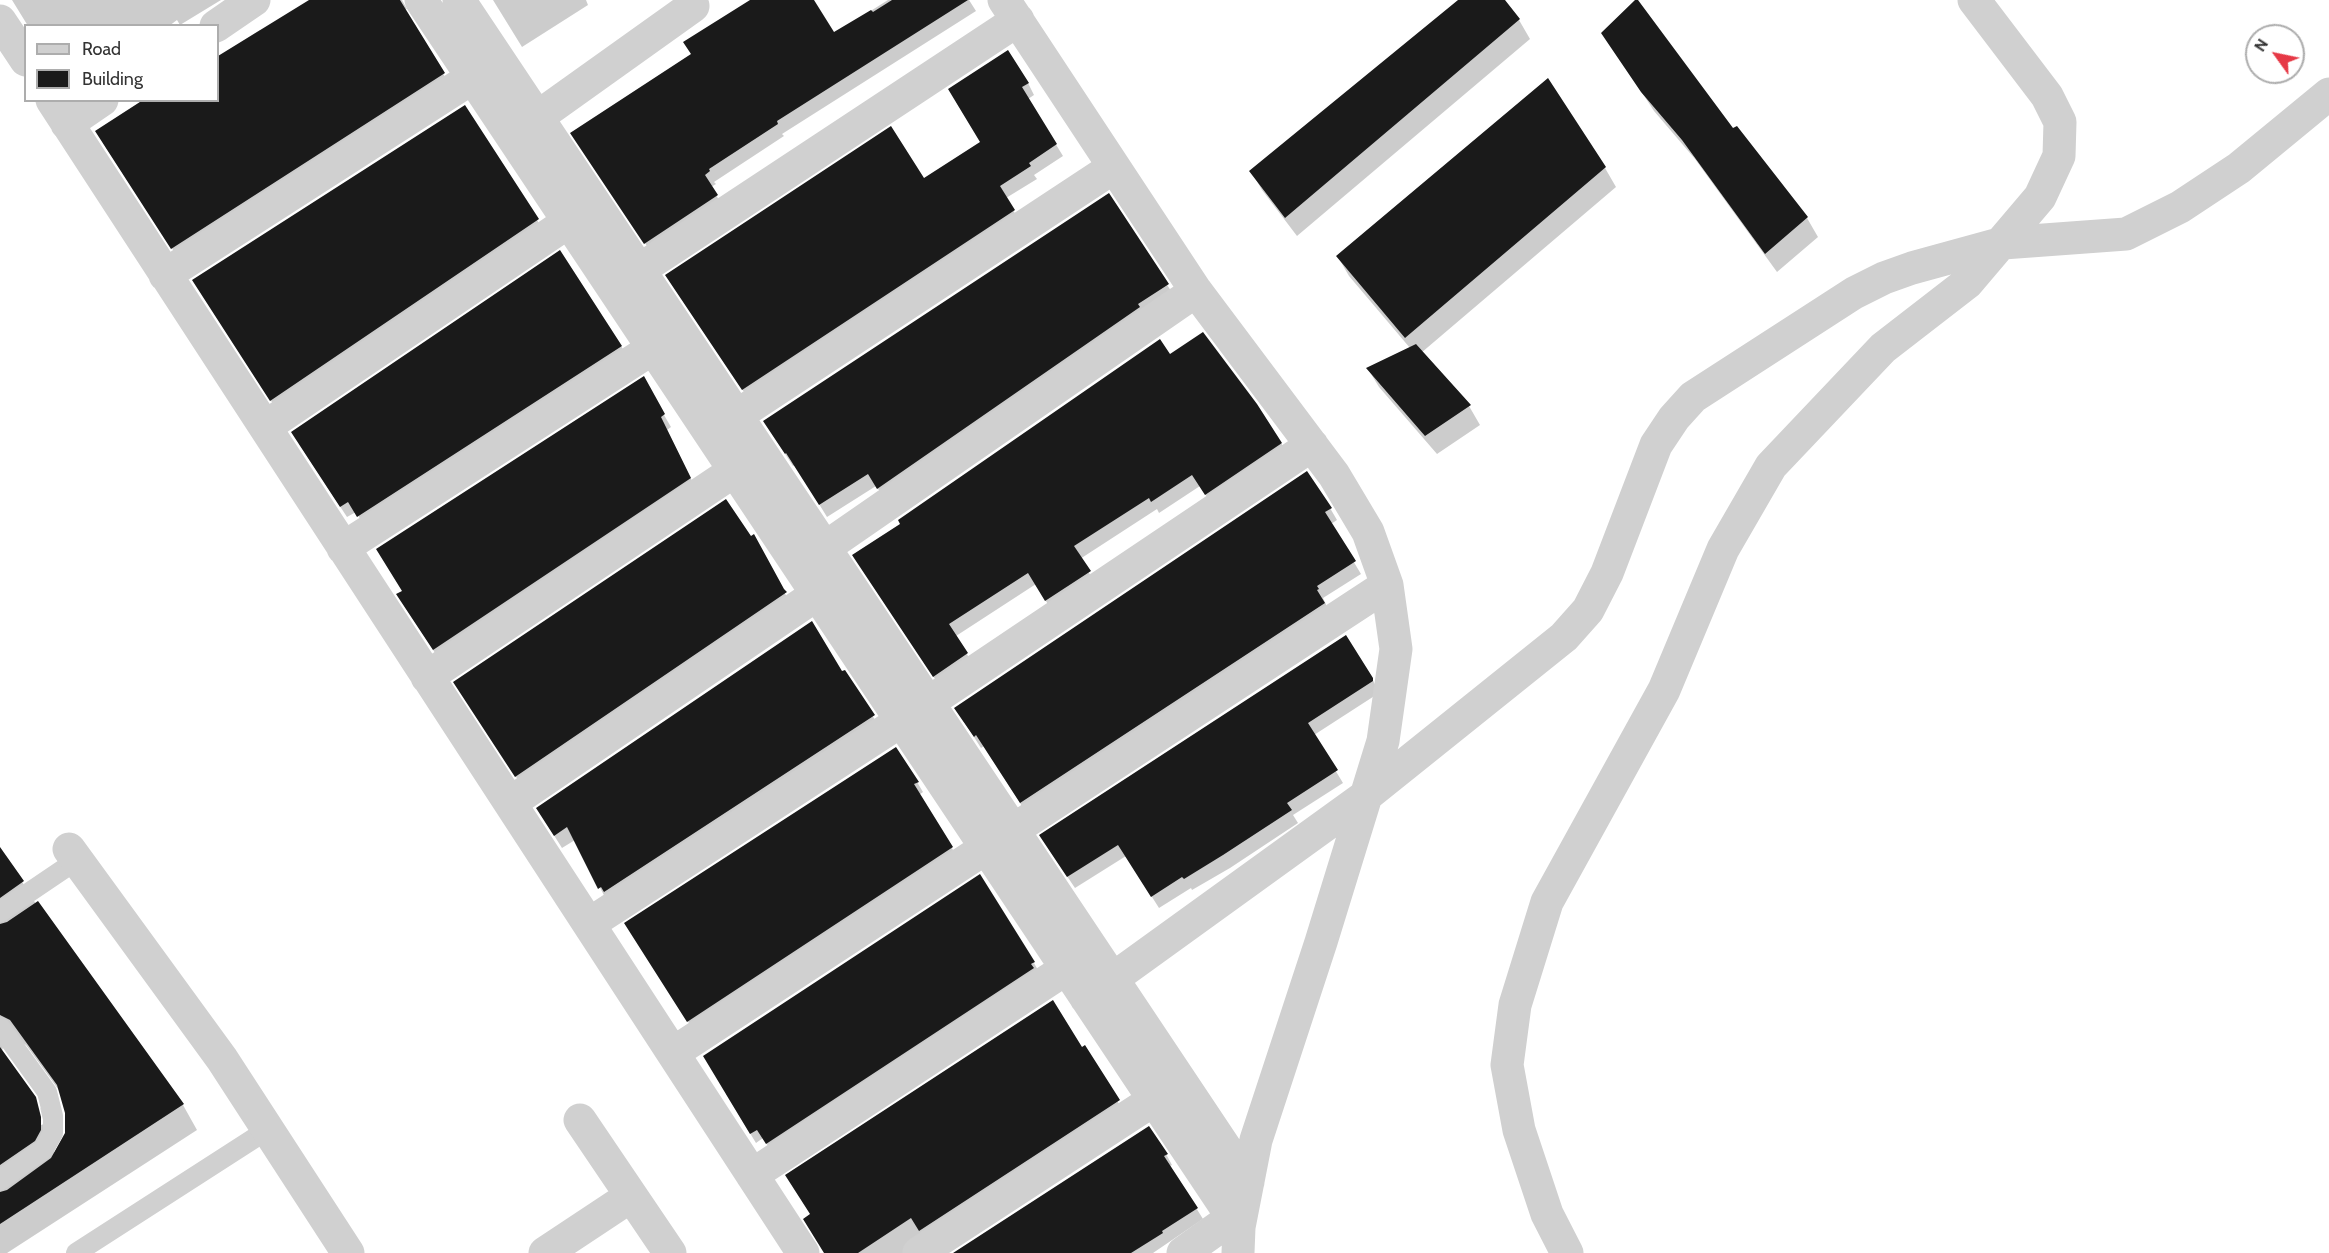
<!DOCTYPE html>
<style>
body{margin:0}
#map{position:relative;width:2329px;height:1253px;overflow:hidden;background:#fff;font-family:Cabin,sans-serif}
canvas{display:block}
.legend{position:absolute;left:24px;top:24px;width:195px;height:78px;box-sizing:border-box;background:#fff;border:2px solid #adadad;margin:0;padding:8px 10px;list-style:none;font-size:18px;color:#333}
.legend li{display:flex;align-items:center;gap:12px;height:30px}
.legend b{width:30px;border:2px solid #adadad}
.north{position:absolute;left:2245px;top:24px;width:60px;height:60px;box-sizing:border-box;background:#fff;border:2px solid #adadad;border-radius:50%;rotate:303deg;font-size:16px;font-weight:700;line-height:24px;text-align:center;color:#333}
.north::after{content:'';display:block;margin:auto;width:21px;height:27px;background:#e63946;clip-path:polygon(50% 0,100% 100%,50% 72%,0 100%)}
</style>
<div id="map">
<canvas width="2329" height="1253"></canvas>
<ul class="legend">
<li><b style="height:8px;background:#d0d0d0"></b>Road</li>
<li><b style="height:16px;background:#1a1a1a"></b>Building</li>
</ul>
<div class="north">N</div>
</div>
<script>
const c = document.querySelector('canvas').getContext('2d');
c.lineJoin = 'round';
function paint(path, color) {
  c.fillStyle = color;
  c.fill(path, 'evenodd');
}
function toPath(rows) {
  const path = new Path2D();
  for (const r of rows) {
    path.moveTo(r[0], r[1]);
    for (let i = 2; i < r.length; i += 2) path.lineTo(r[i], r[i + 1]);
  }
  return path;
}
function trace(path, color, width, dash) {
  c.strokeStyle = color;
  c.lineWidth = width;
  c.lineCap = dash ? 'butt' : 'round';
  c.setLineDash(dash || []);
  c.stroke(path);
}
paint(toPath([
 [12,0,221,0,180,25,177,20,169,26,28,26],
 [311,0,402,0,407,9,404,10,450,85,179,259,103,143,218,100,218,57,260,30,261,32],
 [493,0,586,0,588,5,522,47],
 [754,0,813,0,834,34,888,0,969,0,976,11,782,134,784,136,714,182,716,184,711,187,724,208,653,255,579,145,692,55],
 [1461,0,1503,0,1519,20,1530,39,1297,236,1262,190,1251,171],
 [1603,33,1733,131,1736,128,1807,218,1818,237,1777,272,1695,159,1654,111],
 [1028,83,1034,95,1028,99,1063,156,1034,175,1037,179,1006,198,1020,222,750,401,674,287,923,180,982,143,956,102],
 [503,164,545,233,279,413,201,293],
 [1605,168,1616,187,1421,353,1469,406,1480,425,1437,454,1379,387,1368,369,1410,348,1349,276,1338,257],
 [1108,195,1175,297,886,500,876,486,827,517,795,465,793,466,772,434],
 [621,346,628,357,365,527,356,512,347,517,299,444],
 [1169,356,1281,443,1288,455,1213,506,1200,486,1159,513,1157,509,1080,559,1096,584,1053,613,1036,584,956,636,974,666,941,688,861,567],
 [643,379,671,427,667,430,697,491,441,662,405,607],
 [1330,508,1337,520,1331,524,1361,574,1323,598,1331,615,1027,814,984,746,981,748,963,720],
 [783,591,793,605,524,789,463,695],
 [844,672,881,729,607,901,575,840,562,848,545,821],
 [1372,678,1379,693,1314,735,1343,783,1293,815,1298,823,1230,868,1192,890,1191,888,1159,908,1126,856,1075,888,1048,848],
 [917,782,923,792,919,795,958,858,694,1031,626,924],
 [11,864,36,904,38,903,183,1105,197,1130,7,1253,0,1253,0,869],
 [14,1039,26,1045,61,1093,66,1113,66,1133,54,1156,54,1144,49,1124,40,1107,44,1124,41,1125,35,1099,2,1051,3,1047],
 [1034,963,1039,972,772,1152,763,1138,756,1143,726,1094],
 [1082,1049,1124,1111,910,1253,825,1253],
 [1166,1154,1172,1165,1170,1166,1203,1219,1153,1253,956,1253]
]), '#0003');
paint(toPath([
 [309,0,400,0,445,73,171,249,95,131,143,100,218,100,218,56],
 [750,0,814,0,834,32,871,10,873,12,892,0,968,0,777,121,778,124,709,169,710,171,705,175,718,195,644,244,570,133,691,54,683,42],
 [1458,0,1505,0,1520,19,1285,218,1249,171],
 [1635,0,1638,0,1733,128,1737,126,1808,217,1765,254,1682,140,1641,92,1601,33],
 [1008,50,1029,83,1022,87,1057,144,1029,163,1031,166,1000,186,1015,210,742,390,665,275,891,126,924,178,980,142,948,89],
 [1548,78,1606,167,1405,338,1336,256],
 [465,105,539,219,270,401,192,280],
 [1109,193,1169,284,1138,304,1140,307,877,489,868,474,819,505,786,453,785,454,763,421],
 [560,250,622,346,357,517,348,502,340,507,291,432],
 [1203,332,1257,404,1282,443,1205,495,1192,475,1151,502,1149,498,1074,546,1091,571,1045,601,1028,573,949,624,968,653,933,677,852,555,900,524,898,520,1160,339,1170,354],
 [1416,344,1471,405,1425,436,1366,368],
 [644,376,665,414,661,417,691,478,433,650,396,594,402,591,376,549],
 [1307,471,1332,508,1325,512,1356,561,1317,586,1319,589,1317,590,1325,603,1020,803,976,735,974,737,954,708],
 [726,499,751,536,754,534,784,589,787,592,515,777,453,682],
 [812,621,842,671,845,670,875,715,604,892,601,887,598,889,567,827,554,836,536,808],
 [1346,635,1373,678,1373,681,1308,723,1338,770,1287,803,1292,810,1223,855,1184,879,1182,877,1151,897,1118,845,1067,877,1039,835],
 [896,747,919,782,914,784,953,847,687,1022,624,923],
 [0,847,24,881,0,898],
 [980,874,1035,962,1031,964,1034,968,766,1144,757,1130,750,1134,703,1056],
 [38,901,184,1104,0,1224,0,1192,7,1190,51,1158,65,1133,65,1113,57,1085,10,1020,0,1015,0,924,7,922],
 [1053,1000,1082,1047,1085,1045,1120,1100,919,1231,911,1218,858,1253,824,1253,803,1219,810,1214,785,1175],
 [0,1047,36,1097,41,1117,41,1130,35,1141,0,1165],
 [1149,1126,1168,1154,1164,1156,1198,1208,1162,1231,1163,1233,1131,1253,953,1253]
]), '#1a1a1a');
trace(toPath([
 [0,912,77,860],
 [0,1027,47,1092,53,1116,53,1133,44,1149,0,1180],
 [76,1253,267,1130]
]), '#d0d0d0', 20);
trace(toPath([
 [421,0,1239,1227],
 [459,0,1248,1182],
 [1004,0,1196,291,1334,475,1368,532,1387,585,1396,649,1383,741,1321,942,1256,1140,1239,1227,1238,1253],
 [0,21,26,60],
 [216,26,254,0],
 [52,100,803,1253],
 [67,124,102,100],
 [518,131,693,6],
 [165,275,492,65],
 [621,282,1018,20],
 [265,427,586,210],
 [718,428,1114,167],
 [343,548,672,336],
 [807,560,1196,291],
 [427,677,752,459],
 [510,803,835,582],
 [69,849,222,1059,348,1253],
 [589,924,901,721,1312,445],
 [1086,998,1367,795,1564,637,1588,610,1607,573,1656,445,1674,418,1693,397,1854,293,1884,278,1912,268,2003,243,2126,234,2180,207,2239,168,2329,94],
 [673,1053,1387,585],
 [580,1120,670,1253],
 [752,1175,1084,957],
 [545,1253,631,1196],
 [919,1253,1172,1088],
 [1183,1253,1232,1218],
 [1567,1253,1547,1214,1519,1130,1507,1065,1515,1005,1547,902,1664,690,1723,549,1771,466,1883,348,1967,283,2040,197,2059,156,2060,122,2047,96,1974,0]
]), '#d0d0d0', 33);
</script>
